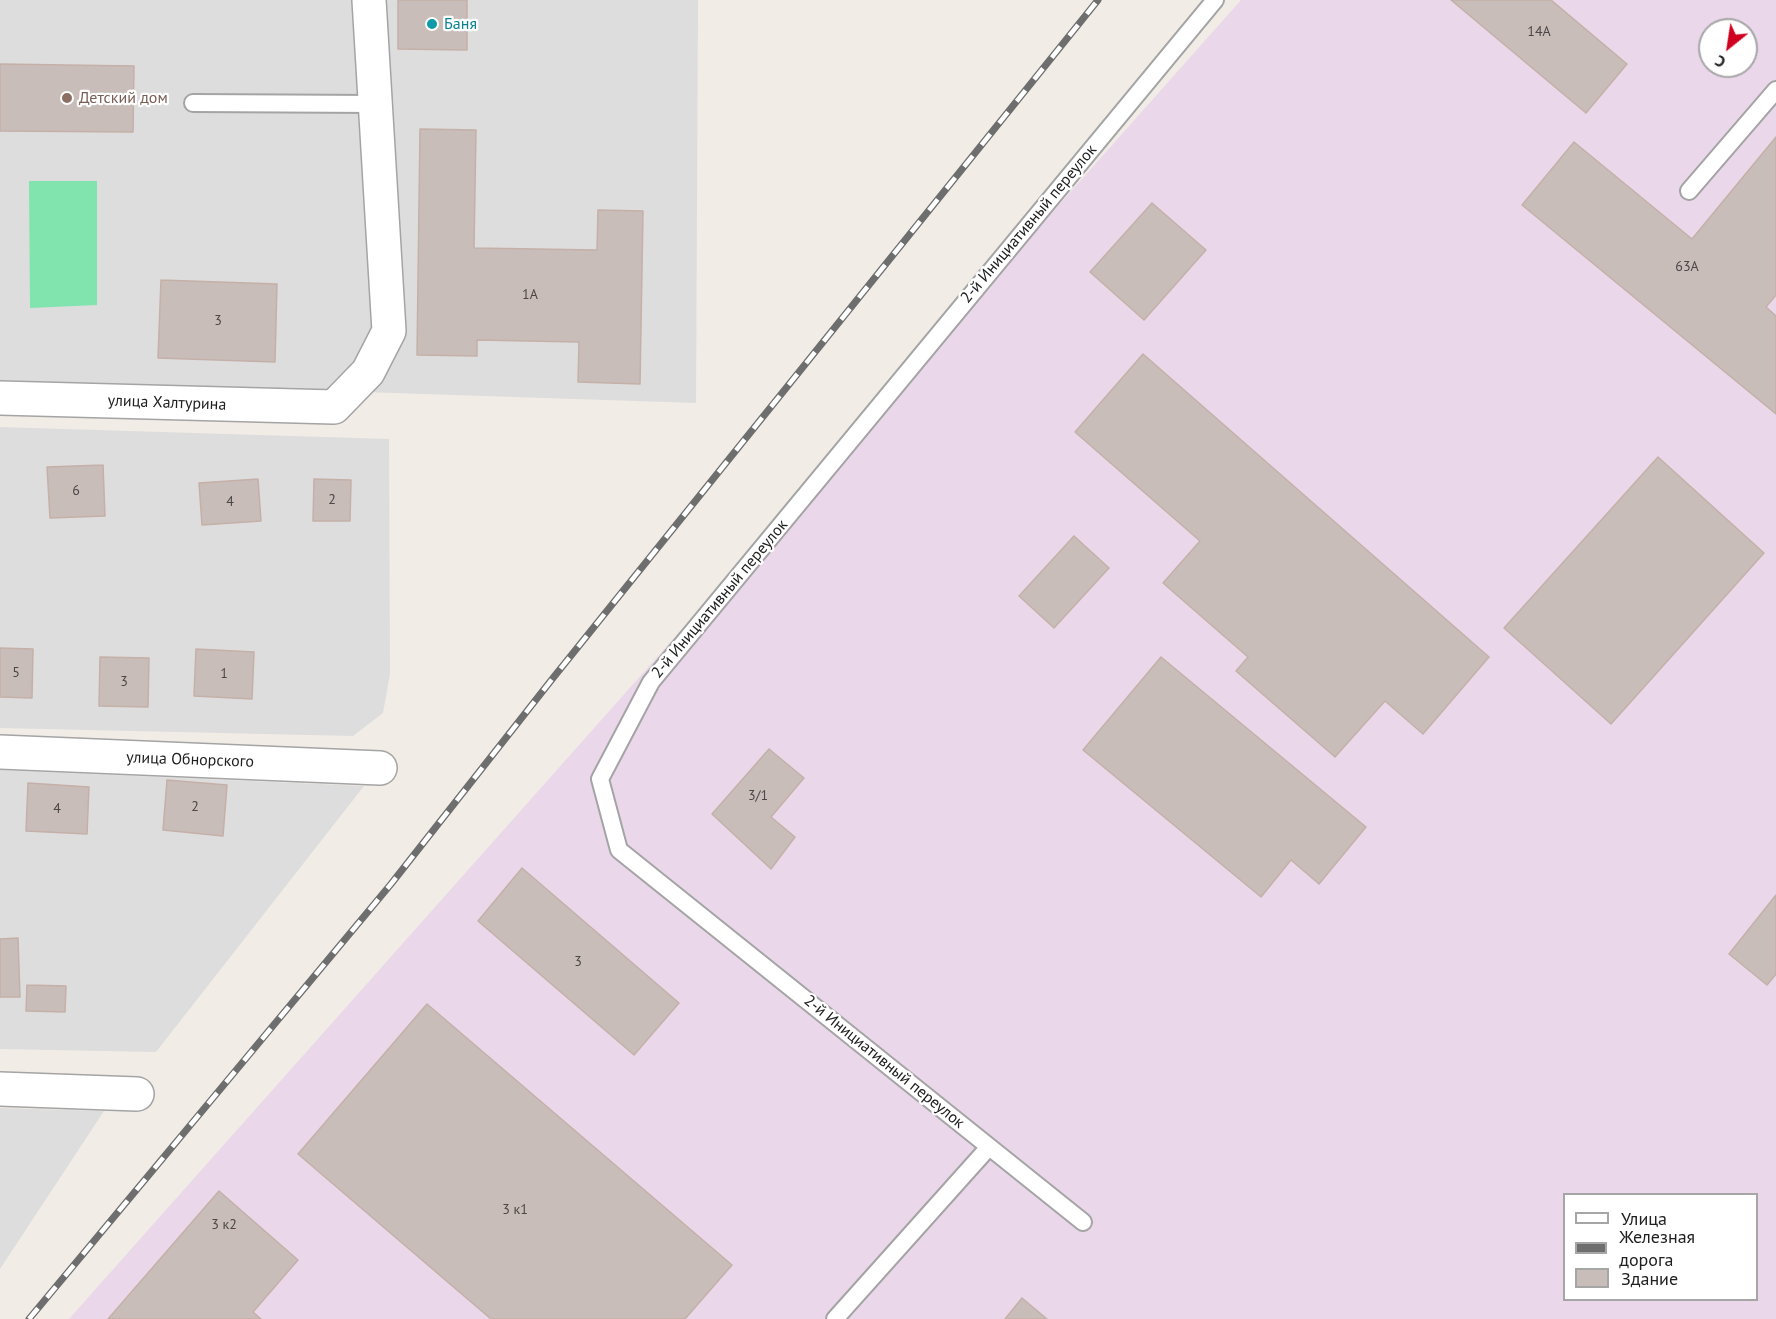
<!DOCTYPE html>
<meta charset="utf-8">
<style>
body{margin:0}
#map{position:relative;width:1776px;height:1319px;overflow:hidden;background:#f1ece6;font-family:"PT Sans",sans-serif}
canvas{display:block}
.legend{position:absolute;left:1563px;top:1193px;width:195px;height:108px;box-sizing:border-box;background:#fff;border:2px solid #a6a6a6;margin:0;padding:8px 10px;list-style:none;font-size:18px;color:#202020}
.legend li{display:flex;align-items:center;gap:12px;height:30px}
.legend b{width:30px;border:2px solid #a6a6a6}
.north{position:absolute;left:1698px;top:18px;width:60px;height:60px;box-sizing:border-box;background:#fff;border:2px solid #a6a6a6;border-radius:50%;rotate:210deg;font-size:16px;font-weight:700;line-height:24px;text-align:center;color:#202020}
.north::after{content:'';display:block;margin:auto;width:21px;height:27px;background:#d00020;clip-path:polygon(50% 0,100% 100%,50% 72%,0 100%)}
</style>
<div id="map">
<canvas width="1776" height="1319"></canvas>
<ul class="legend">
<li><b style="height:8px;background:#fff"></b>Улица</li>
<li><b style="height:8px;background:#6e6e6e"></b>Железная дорога</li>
<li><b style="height:16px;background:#c9bdb9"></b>Здание</li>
</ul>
<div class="north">С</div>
</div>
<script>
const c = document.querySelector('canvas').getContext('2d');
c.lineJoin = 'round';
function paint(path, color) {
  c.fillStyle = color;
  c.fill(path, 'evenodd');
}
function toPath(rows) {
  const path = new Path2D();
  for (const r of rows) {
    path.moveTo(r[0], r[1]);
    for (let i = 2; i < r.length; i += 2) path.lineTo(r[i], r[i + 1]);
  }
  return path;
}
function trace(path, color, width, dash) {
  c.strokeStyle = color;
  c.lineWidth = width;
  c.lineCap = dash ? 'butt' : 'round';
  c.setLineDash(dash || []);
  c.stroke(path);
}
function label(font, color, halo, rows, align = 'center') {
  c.font = font + ' "PT Sans",sans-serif';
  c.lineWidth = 4.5;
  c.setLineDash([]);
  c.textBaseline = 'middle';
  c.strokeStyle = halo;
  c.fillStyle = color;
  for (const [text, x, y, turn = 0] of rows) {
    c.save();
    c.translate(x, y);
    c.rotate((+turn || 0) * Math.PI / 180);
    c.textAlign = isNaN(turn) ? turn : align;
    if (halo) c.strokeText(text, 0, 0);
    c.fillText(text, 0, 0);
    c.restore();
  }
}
paint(toPath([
 [0,0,698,0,696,403,0,380],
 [0,427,389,439,390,674,383,713,353,736,0,728],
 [0,770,364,786,156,1052,0,1049],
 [0,1108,104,1111,0,1269]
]), '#dedddd');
paint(toPath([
 [1241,0,1776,0,1776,1319,69,1319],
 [1710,30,1746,30,1746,66,1710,66],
 [1564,1194,1756,1194,1756,1300,1564,1300]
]), '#ead8ea');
paint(toPath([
 [29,181,97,181,97,305,30,308]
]), '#81e3ae');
const building = toPath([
 [398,0,467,0,467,50,398,49,398,0],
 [1451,0,1551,0,1627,64,1586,113,1451,0],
 [0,64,134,66,133,132,0,131,0,64],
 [420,129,476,130,474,248,597,250,598,210,643,211,640,384,578,382,579,342,477,340,477,356,417,355,420,129],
 [1776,137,1776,295,1766,307,1776,316,1776,414,1522,205,1574,142,1692,239,1776,137],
 [1152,203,1206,250,1144,320,1090,272,1152,203],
 [161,280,277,284,275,362,158,358,161,280],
 [1143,354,1489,657,1423,734,1385,701,1335,757,1236,671,1248,657,1163,583,1200,541,1075,432,1143,354],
 [1658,457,1764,553,1611,724,1504,628,1658,457],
 [103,465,105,516,50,518,47,467,103,465],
 [258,479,261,521,202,525,199,483,258,479],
 [314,479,351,480,350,521,313,521,314,479],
 [1074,536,1109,568,1054,628,1019,596,1074,536],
 [0,648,33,649,32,698,0,697,0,648],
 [196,649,254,652,252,699,194,696,196,649],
 [100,657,149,658,148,707,99,706,100,657],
 [1161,657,1366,827,1319,884,1291,860,1261,897,1083,750,1161,657],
 [769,749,804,778,771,817,795,837,771,869,712,814,769,749],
 [167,780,227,785,223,836,163,830,167,780],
 [28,783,89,787,87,834,26,831,28,783],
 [522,868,679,1003,634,1055,478,921,522,868],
 [1776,895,1776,974,1767,985,1729,954,1776,895],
 [18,938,20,997,0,997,0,939,18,938],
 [27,985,66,986,65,1012,26,1011,27,985],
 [427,1004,732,1265,685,1319,491,1319,298,1154,427,1004],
 [219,1191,298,1260,253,1312,261,1319,108,1319,219,1191],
 [1022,1298,1047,1319,1005,1319,1022,1298]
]);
paint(building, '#c9bdb9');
trace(building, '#c4b0a8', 1.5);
const lane = toPath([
 [193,103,375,104],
 [1689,191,1776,90],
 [1083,1222,619,850,600,779,651,682,1215,0],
 [835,1319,989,1147]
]);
const street = toPath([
 [0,398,334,407,368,372,389,331,369,0],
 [0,752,380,768],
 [0,1089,137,1094]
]);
trace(lane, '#a4a4a4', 20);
trace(street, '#a4a4a4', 36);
trace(lane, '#fff', 16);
trace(street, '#fff', 33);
const rail = toPath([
 [29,1319,391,884,553,678,1098,0]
]);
trace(rail, '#6e6e6e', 7);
trace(rail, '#fff', 4.5, [14]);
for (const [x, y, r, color] of [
 [432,24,6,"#0f9aa8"],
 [67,98,6,"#8d6e63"]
]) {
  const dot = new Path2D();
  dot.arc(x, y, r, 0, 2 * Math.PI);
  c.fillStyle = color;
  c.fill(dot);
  trace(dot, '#fff', 2);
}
label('14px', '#4a4746', null, [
 ["14А",1539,32],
 ["63А",1687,267],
 ["1А",530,295],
 ["3",218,321],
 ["6",76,491],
 ["2",332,500],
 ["4",230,502],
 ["5",16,673],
 ["1",224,674],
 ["3",124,682],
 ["3/1",758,796],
 ["2",195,807],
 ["4",57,809],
 ["3",578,962],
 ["3 к1",515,1210],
 ["3 к2",224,1225]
]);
label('16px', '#0d838f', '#fff', [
 ["Баня",444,24]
], 'left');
label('16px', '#785e54', '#fff', [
 ["Детский дом",79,98]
], 'left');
label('16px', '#202020', '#fff', [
 ["2-й Инициативный переулок",1029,224,-50],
 ["улица Халтурина",167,403,2],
 ["2-й Инициативный переулок",720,599,-50],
 ["улица Обнорского",190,760,2],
 ["2-й Инициативный переулок",884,1062,39]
]);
</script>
